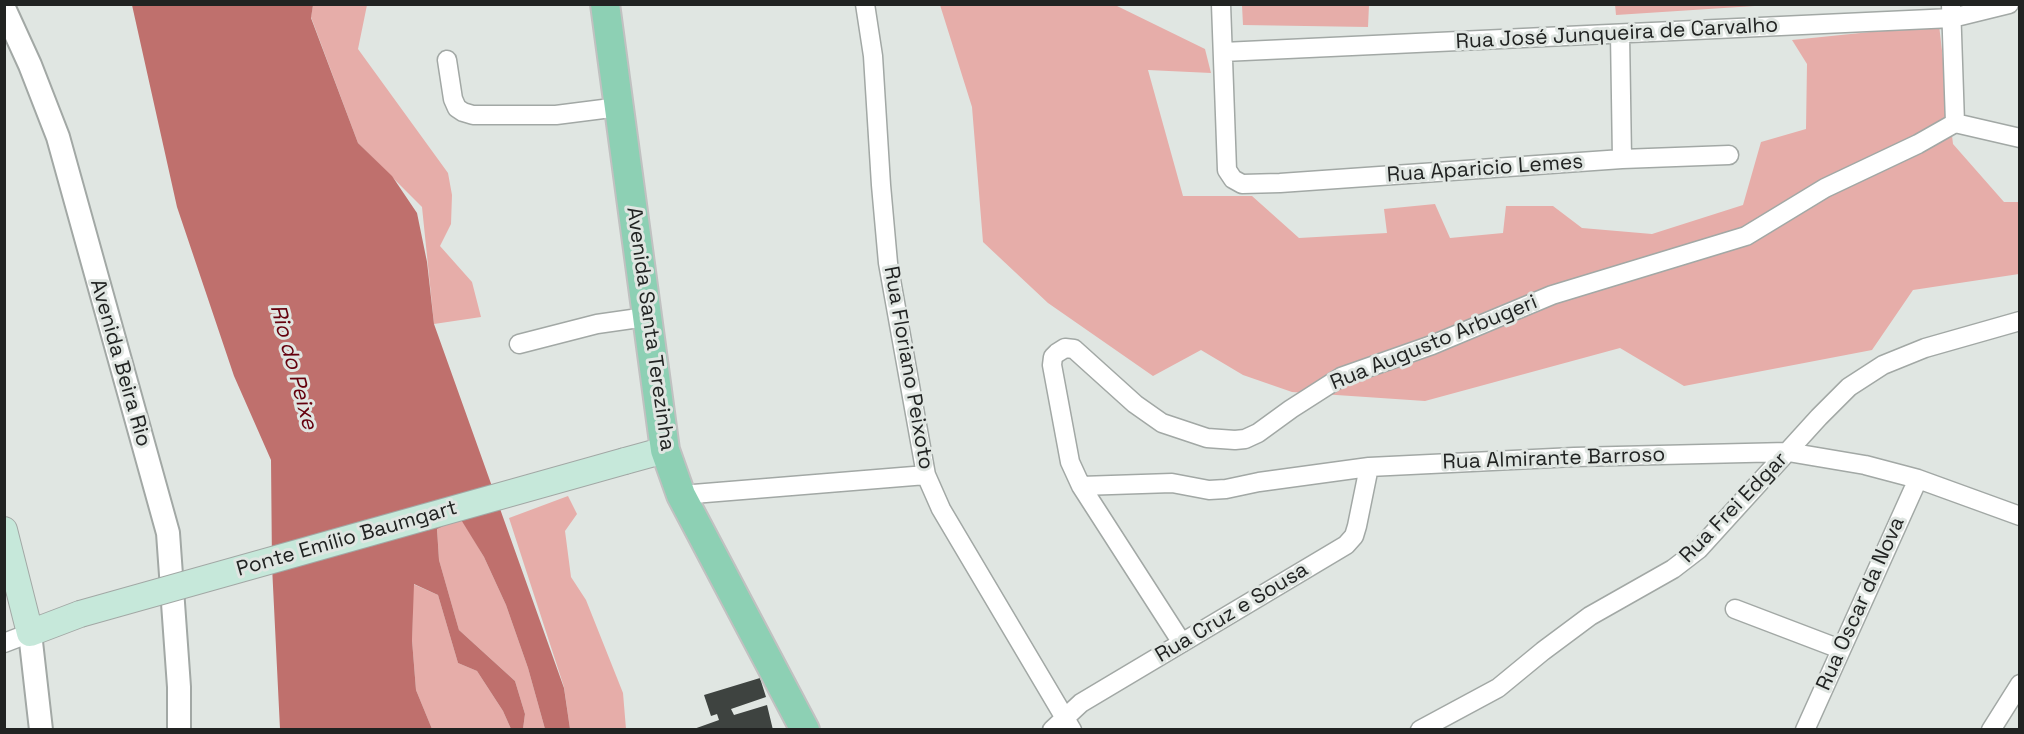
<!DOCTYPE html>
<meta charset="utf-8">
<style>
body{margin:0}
#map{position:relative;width:2024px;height:734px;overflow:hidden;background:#e0e6e2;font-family:"Space Grotesk",sans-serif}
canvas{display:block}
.frame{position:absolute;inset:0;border:6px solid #212322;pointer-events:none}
</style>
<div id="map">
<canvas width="2024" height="734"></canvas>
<div class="frame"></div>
</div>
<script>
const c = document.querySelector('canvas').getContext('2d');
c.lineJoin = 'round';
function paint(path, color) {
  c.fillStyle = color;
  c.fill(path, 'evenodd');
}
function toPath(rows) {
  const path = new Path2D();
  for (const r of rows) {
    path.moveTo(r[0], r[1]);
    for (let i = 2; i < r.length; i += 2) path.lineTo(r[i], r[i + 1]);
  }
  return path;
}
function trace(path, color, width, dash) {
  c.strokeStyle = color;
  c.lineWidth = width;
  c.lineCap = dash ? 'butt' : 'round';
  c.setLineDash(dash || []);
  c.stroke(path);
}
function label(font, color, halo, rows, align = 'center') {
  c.font = font + ' "Space Grotesk",sans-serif';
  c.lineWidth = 6;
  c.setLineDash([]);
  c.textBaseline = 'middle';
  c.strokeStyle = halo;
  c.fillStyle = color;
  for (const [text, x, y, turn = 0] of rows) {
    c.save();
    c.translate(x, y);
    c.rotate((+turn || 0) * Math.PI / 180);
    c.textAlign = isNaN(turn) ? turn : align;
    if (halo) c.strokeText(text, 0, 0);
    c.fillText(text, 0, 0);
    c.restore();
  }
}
paint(toPath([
 [1615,4,1770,4,1770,5,1616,15],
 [313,5,367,5,358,49,448,173,452,195,451,224,440,246,472,282,481,317,434,324,422,207,358,143,311,17],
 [940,5,1115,5,1205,49,1211,73,1148,70,1183,196,1252,196,1299,238,1387,233,1384,209,1435,204,1450,238,1503,233,1506,206,1553,206,1582,228,1652,234,1743,205,1761,142,1806,129,1807,64,1792,40,1939,25,1953,144,2004,202,2019,202,2019,274,1913,290,1872,350,1684,386,1620,348,1425,401,1292,392,1243,375,1201,350,1153,376,1048,303,983,242,972,107],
 [1242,5,1369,5,1368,27,1243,25],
 [568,496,577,514,565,531,571,577,586,600,623,693,626,729,570,729,564,687,509,518],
 [461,518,484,557,506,605,528,668,545,729,523,729,525,714,515,681,459,630,439,560,437,528],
 [413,584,438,595,458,663,477,671,503,711,511,729,432,729,416,690,412,640]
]), '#e6ada9');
paint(toPath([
 [132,5,313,5,311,18,358,143,392,176,417,213,427,262,434,324,564,688,570,729,545,729,528,668,506,605,484,557,460,518,437,529,439,560,459,630,515,681,525,714,523,729,511,729,503,711,477,671,458,663,438,595,414,584,412,640,416,690,432,729,280,729,272,566,271,460,234,376,177,207]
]), '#bf706d');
paint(toPath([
 [760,678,766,697,731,709,734,715,767,705,773,730,691,730,719,720,717,714,711,716,704,695]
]), '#3e4340');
const minor = toPath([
 [865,4,873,56,881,185,888,263,926,475,941,509,1072,730],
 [1221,4,1227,170,1233,179,1242,184,1280,183,1622,159,1729,155],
 [1620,34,1622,159],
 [1223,52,1952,18,2009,4],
 [447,60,453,99,457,108,463,112,473,115,556,115,619,107],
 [1955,123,2020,138],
 [519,344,597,324,646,317],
 [1081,486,1172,483,1209,490,1226,489,1259,482,1369,467,1574,457,1788,452,1865,465,1918,479,2020,516],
 [681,495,926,475],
 [1735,609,1840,649],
 [4,643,30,633],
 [1182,643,1081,486,1070,462,1052,365,1053,357,1057,353,1065,348,1074,349,1135,404,1162,423,1207,438,1235,440,1245,439,1258,433,1291,409,1341,377,1432,345,1552,295,1746,236,1825,188,1918,144,1955,123,1951,4],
 [1052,730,1081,703,1346,545,1354,536,1357,526,1369,467],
 [1420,730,1498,688,1543,651,1590,616,1673,569,1699,549,1819,417,1849,387,1883,365,1925,348,2020,321],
 [1805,730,1918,479],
 [1991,730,2020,684]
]);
const tertiary = toPath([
 [4,8,30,65,58,137,168,533,179,687,179,730],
 [30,633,41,730]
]);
const secondary = toPath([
 [625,461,665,450],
 [4,530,30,633,80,614]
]);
const primary = toPath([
 [605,4,665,450,681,495,805,730]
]);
trace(minor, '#a2a8a5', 21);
trace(tertiary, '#a2a8a5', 26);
trace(secondary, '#a2a8a5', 28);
trace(primary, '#c1c1c1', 32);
trace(minor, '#fff', 18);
trace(tertiary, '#fff', 22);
trace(secondary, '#c6e8da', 26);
trace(primary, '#8dd0b4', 28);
const secondaryBridge = toPath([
 [80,614,625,461]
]);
trace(secondaryBridge, '#a2a8a5', 28, []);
trace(secondaryBridge, '#c6e8da', 26);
label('21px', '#212322', '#e0e6e2', [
 ["Rua José Junqueira de Carvalho",1617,34,-3],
 ["Rua Aparicio Lemes",1485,169,-4],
 ["Avenida Santa Terezinha",650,329,82],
 ["Rua Augusto Arbugeri",1434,343,-22],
 ["Avenida Beira Rio",120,363,74],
 ["Rua Floriano Peixoto",908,368,80],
 ["Rua Almirante Barroso",1554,459,-2],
 ["Rua Frei Edgar",1734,508,-46],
 ["Ponte Emílio Baumgart",347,539,-16],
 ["Rua Oscar da Nova",1861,604,-66],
 ["Rua Cruz e Sousa",1232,613,-31]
]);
label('italic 22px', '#64000d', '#e0e6e2', [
 ["Rio do Peixe",293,367,75]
]);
</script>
